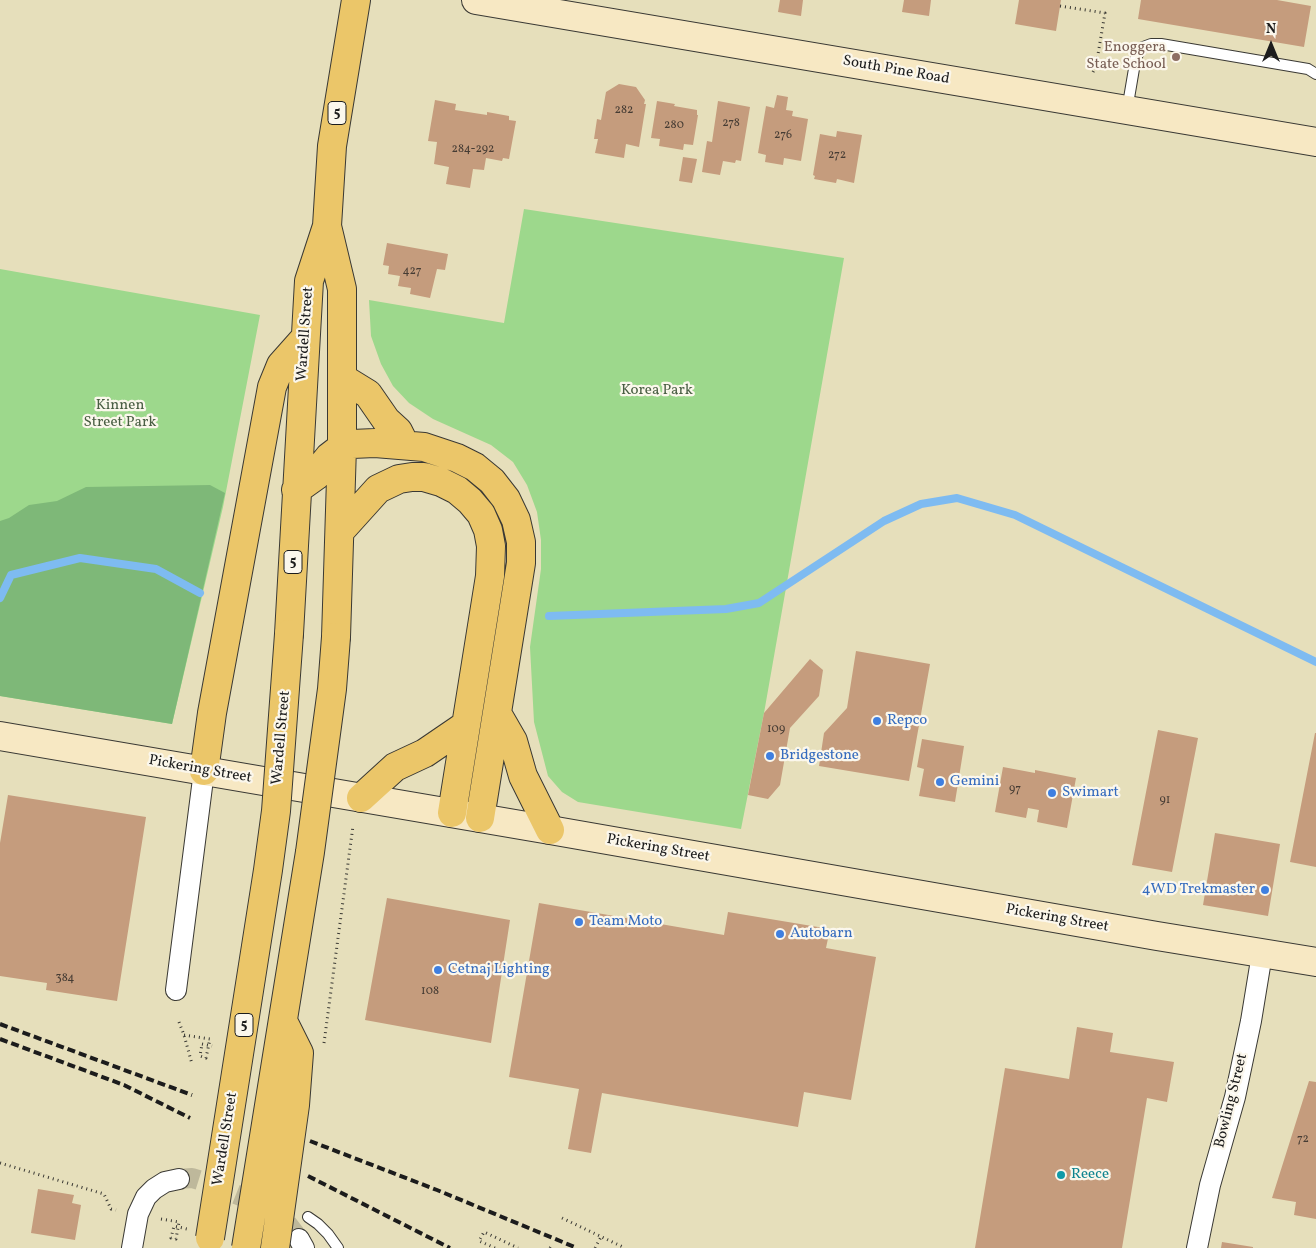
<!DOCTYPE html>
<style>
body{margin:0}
#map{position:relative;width:1316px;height:1248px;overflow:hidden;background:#e6dfbb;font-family:Vollkorn,serif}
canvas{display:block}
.north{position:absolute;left:1246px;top:20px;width:50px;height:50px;-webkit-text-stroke:4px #fbf7ec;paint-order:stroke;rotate:0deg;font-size:14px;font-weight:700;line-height:20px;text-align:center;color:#1c1c1c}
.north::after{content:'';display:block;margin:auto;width:18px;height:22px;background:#1c1c1c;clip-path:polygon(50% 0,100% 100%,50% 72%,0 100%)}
</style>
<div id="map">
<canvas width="1316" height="1248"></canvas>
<div class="north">N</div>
</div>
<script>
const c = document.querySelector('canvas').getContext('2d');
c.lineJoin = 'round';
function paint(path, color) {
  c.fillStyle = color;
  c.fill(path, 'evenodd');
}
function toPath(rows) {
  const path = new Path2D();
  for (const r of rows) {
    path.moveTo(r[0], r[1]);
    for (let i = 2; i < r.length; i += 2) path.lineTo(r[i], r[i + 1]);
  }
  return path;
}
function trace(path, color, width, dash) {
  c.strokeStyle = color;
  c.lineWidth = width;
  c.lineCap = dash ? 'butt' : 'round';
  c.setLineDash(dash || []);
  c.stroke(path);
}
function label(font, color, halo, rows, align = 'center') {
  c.font = font + ' Vollkorn,serif';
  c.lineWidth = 4.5;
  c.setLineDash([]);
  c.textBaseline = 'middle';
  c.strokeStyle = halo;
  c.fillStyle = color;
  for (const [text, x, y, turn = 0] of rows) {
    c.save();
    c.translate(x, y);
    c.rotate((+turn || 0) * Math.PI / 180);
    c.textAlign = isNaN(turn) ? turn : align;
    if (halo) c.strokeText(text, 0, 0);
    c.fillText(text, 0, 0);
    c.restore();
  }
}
paint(toPath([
 [524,209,844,258,764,713,741,829,578,802,562,792,548,776,534,722,530,647,541,569,541,540,537,512,527,485,513,462,491,445,433,419,409,403,393,386,381,364,371,336,369,300,504,323],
 [0,269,260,315,223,507,172,724,0,696]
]), '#9dd88c');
paint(toPath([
 [210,485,225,493,172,724,0,696,0,521,9,518,29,505,57,501,86,487]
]), '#7eb878');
trace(toPath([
 [0,598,11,575,80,558,156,569,200,593],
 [549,616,726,609,759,603,884,521,921,504,957,498,1015,515,1316,662]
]), '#7ebbf1', 8);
paint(toPath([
 [780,0,803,0,801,16,778,12],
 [904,0,931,0,929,16,902,12],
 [1019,0,1061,0,1056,31,1015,24],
 [1141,0,1277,0,1311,6,1304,47,1138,19],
 [619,84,636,87,645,100,644,104,646,104,639,147,626,144,624,158,595,153,598,139,594,139,597,119,601,120,606,92],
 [777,95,788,97,786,110,793,111,792,116,808,119,801,161,784,158,783,165,765,162,766,155,758,153,766,106,774,108],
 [435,100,456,104,455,110,487,115,487,112,509,116,509,120,516,121,509,159,503,158,502,161,486,158,484,170,473,169,470,188,446,184,449,167,434,164,437,142,428,141],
 [657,101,675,104,674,106,697,110,697,115,698,115,693,145,684,144,683,150,659,146,660,139,651,138],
 [718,101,750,107,741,161,736,160,735,163,723,161,720,175,702,172,707,141,712,142],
 [837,131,862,135,854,183,837,179,836,183,814,179,815,176,813,175,820,134,836,137],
 [683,157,697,159,692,183,679,181],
 [387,243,448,254,445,270,437,269,430,298,410,294,411,288,398,286,400,276,388,274,389,266,383,265],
 [856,651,930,664,909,781,819,766,824,733,847,708],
 [810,659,823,670,819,696,790,728,780,785,768,799,748,795,764,713],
 [1158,730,1198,738,1172,872,1132,865],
 [1315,733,1316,733,1316,867,1290,862],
 [922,739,964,746,955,802,919,796,924,769,917,767],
 [1003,767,1035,773,1035,770,1076,778,1067,828,1037,822,1039,810,1028,808,1026,818,995,812],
 [8,795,146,817,117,1001,46,990,47,983,0,976,0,843],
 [1215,833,1280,844,1268,916,1203,905],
 [387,898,510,920,491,1043,365,1020],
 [539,903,724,935,728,912,830,929,826,948,876,957,851,1100,804,1092,798,1127,602,1093,591,1153,568,1149,579,1089,509,1077],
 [1077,1027,1113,1033,1110,1052,1174,1062,1167,1102,1147,1098,1122,1248,975,1248,1005,1068,1069,1079],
 [1309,1081,1316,1082,1316,1219,1294,1215,1296,1202,1272,1198],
 [38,1189,74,1195,72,1203,81,1205,75,1240,31,1233],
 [1222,1242,1253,1247,1253,1248,1221,1248]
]), '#c59c7d');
trace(toPath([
 [179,1179,192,1178,205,1182,271,1208,286,1222,299,1239]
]), '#beb89b', 20, [20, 10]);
const service = toPath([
 [1127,110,1136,57,1143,47,1151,44,1161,44,1308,69,1316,74],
 [308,1217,318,1224,328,1234,338,1248]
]);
const minor = toPath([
 [176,990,204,771],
 [299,1239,304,1248],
 [132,1248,138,1214,146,1197,154,1189,165,1182,179,1179],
 [1197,1248,1210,1185,1235,1097,1251,1021,1262,954]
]);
const secondary = toPath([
 [476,0,1316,142],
 [0,736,550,830,1157,936,1316,962]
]);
const trunk = toPath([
 [327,226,342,289,342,447,336,637],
 [342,378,368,394,386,420,398,431,405,445],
 [296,490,317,475,321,467,329,457,342,447,352,444,375,443,424,447,457,458,475,467,492,481,506,499,516,520,521,542,521,563,480,818],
 [341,530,378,489,399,479,412,477,424,477,441,482,457,490,470,501,481,514,488,530,491,546,490,576,452,813],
 [289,634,309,281,327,226,332,146,356,0],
 [498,715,513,741,523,776,550,830],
 [204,771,212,713,272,387,281,365,305,338],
 [361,798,395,767,425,753,466,725]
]);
trace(service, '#3a3934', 12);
trace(minor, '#3a3934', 22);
trace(secondary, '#3a3934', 30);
trace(trunk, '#3a3934', 30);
trace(toPath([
 [1060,6,1105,13,1096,66,1093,72],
 [179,1022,184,1035,192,1064],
 [184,1035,210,1039,206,1058,200,1056,202,1044],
 [324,1043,353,826],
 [0,1163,104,1194,111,1209,116,1210],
 [562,1218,625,1248],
 [161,1219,179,1222,176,1239,171,1238,174,1226,187,1229],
 [495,1248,479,1241,484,1232,518,1248],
 [550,1248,552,1245],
 [595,1248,601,1237]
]), '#3a3934', 3, [1, 4]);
trace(service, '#fff', 10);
trace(minor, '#fff', 20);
trace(secondary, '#f7e8c3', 28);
trace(trunk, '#ebc669', 28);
trace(toPath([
 [0,1024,192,1095],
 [0,1039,124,1085,190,1118],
 [310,1141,437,1190,577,1248],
 [308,1176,450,1248]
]), '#1c1c1c', 4, [8, 4]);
const trunkBridge = toPath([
 [210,1238,268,870,276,811,289,634],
 [246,1248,310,852,332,689,336,637],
 [275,1248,295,1105,299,1053,283,1021]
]);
trace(trunkBridge, '#3a3934', 30, []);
trace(toPath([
 [202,1044,212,1046]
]), '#3a3934', 3, [1, 4]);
trace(trunkBridge, '#ebc669', 28);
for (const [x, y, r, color] of [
 [1176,57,5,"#8d6e63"],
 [877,721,5,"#3f7fe0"],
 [770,756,5,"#3f7fe0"],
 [940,782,5,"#3f7fe0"],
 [1052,793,5,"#3f7fe0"],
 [1265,890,5,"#3f7fe0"],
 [579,922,5,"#3f7fe0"],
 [780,934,5,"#3f7fe0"],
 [438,970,5,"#3f7fe0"],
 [1061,1175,5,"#0f9aa8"]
]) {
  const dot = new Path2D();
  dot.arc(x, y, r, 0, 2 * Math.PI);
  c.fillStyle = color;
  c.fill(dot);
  trace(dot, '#fbf7ec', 2);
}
label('12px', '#463c34', null, [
 ["282",624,111],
 ["278",731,124],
 ["280",674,126],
 ["276",783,136],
 ["284-292",473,150],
 ["272",837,156],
 ["427",412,272],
 ["109",776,730],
 ["97",1015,790],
 ["91",1165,801],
 ["384",65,979],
 ["108",430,992],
 ["72",1303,1140]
]);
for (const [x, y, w] of [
 [337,113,18],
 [293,562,18],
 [244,1025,18]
]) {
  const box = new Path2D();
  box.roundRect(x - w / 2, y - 11.5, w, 23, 4);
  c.fillStyle = '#fbf7ec';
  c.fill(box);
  trace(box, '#1c1c1c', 1);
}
label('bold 14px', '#1c1c1c', null, [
 ["5",337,113],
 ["5",293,562],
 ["5",244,1025]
]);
label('15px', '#785e54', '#fbf7ec', [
 ["Enoggera",1166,48],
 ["State School",1166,65]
], 'right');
label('15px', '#1c1c1c', '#fbf7ec', [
 ["South Pine Road",896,71,10],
 ["Wardell Street",306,334,-86],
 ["Wardell Street",282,738,-85],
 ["Pickering Street",200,770,10],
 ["Pickering Street",658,849,10],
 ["Pickering Street",1057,919,10],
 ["Bowling Street",1232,1101,-76],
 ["Wardell Street",226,1139,-81]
]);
label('15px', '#495e43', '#fbf7ec', [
 ["Korea Park",657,391],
 ["Kinnen",120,406],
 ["Street Park",120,423]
]);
label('15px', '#366cbe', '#fbf7ec', [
 ["Repco",887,721],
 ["Bridgestone",780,756],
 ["Gemini",950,782],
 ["Swimart",1062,793],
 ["4WD Trekmaster",1255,890,"right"],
 ["Team Moto",589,922],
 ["Autobarn",790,934],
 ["Cetnaj Lighting",448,970]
], 'left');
label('15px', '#0d838f', '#fbf7ec', [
 ["Reece",1071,1175]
], 'left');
</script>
